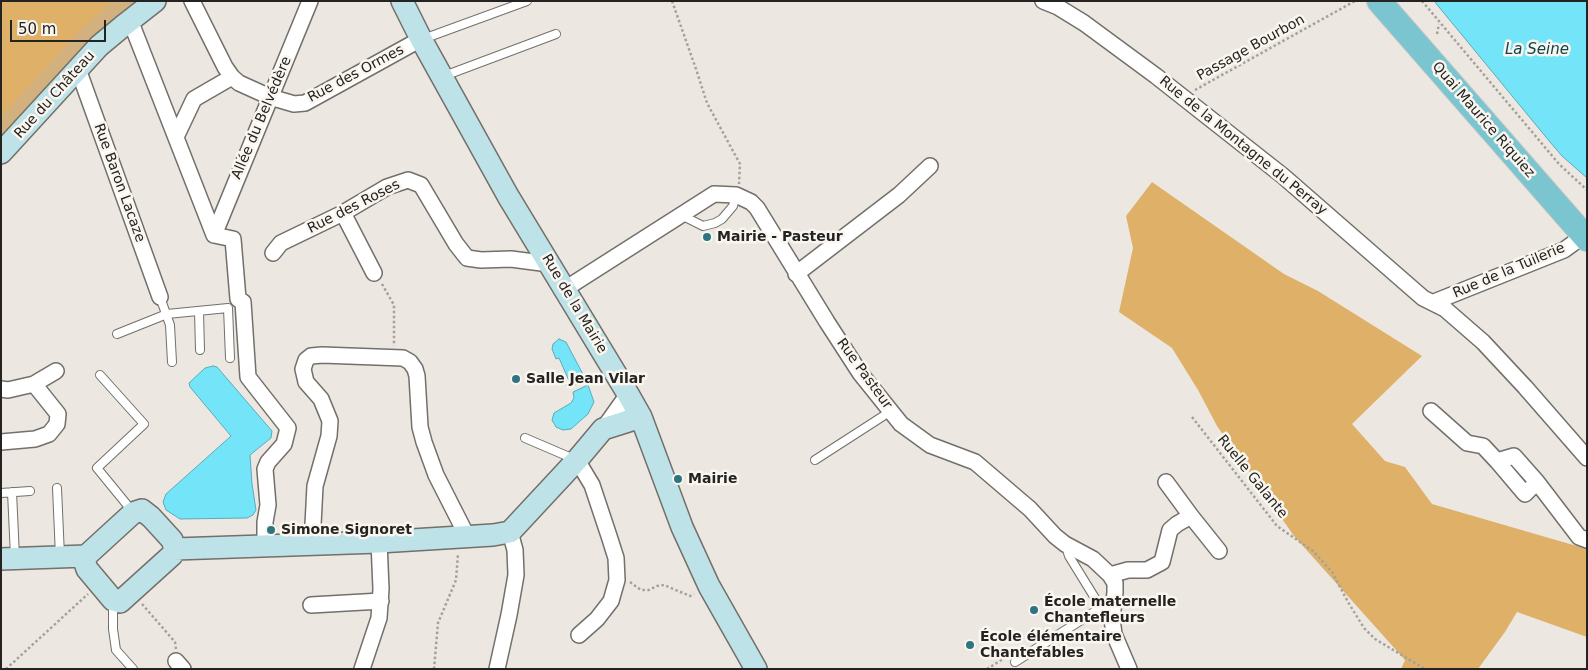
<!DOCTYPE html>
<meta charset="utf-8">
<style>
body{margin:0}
#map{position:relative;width:1588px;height:670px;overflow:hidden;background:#ece8e1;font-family:"DejaVu Sans",sans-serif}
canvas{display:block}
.frame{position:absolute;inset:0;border:2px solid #252321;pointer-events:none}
.scale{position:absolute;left:10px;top:20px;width:96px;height:22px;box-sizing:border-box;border:2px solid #252321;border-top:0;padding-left:6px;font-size:15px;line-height:18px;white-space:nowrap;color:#252321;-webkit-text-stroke:4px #f9f5ef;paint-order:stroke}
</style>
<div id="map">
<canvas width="1588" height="670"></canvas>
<div class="frame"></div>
<div class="scale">50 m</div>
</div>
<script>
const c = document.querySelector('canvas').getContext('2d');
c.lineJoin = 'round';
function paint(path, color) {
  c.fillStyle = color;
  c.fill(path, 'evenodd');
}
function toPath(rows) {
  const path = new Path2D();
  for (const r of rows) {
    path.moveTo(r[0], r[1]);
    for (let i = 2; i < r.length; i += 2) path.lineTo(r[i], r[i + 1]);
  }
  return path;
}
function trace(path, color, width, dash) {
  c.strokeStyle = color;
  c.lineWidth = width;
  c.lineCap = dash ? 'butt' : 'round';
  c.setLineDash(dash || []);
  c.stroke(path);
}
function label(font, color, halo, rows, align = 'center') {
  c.font = font + ' "DejaVu Sans",sans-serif';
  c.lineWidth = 5;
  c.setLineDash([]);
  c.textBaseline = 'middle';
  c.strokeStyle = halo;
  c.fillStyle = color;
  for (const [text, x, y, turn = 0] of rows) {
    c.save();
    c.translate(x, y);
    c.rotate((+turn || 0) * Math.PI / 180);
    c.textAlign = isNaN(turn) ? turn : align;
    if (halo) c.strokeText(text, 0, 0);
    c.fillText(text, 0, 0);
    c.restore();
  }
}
paint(toPath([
 [1,1,149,1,1,148]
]), '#d2b17e');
paint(toPath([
 [1,1,113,1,83,27,1,117],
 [1152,182,1284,274,1318,291,1422,356,1352,424,1385,461,1405,467,1432,504,1587,549,1587,637,1517,612,1505,632,1478,669,1401,669,1405,660,1294,536,1217,426,1198,390,1172,348,1119,312,1133,248,1126,216]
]), '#dfb168');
const water = toPath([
 [1434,1,1587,1,1587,178,1562,156,1550,142,1434,1],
 [559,339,566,342,586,380,568,388,566,385,570,383,559,358,556,359,552,349,553,344,559,339],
 [213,366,217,367,272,431,271,438,250,455,252,484,256,510,253,515,247,518,180,519,166,510,163,502,166,494,231,436,190,387,189,383,205,368,213,366],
 [588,385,594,402,588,414,571,429,563,430,556,427,552,420,554,413,571,403,574,398,573,392,588,385]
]);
paint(water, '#74e4f8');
trace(water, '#5caab8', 1);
const lane = toPath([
 [423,39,527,1],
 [444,76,556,34],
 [681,215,703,226,715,223,722,219,733,206,736,195],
 [160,297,170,325,172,362],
 [199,311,200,350],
 [117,334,167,314,228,308,230,358],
 [100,375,144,424,97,468,133,512],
 [525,438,574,459],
 [815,460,891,411],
 [57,488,60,556],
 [12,492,15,557],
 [1,493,30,491],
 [1066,546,1069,556,1098,603,1104,611],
 [113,603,113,629,116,650,133,669],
 [1015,662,1102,607]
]);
const street = toPath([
 [192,1,225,67,232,77,239,83,270,97,294,104,305,103,421,39],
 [1043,1,1058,7,1084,23,1156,76,1283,176,1423,298,1445,309,1483,342,1525,387,1587,458],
 [130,20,214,235,233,239,238,299,243,302,248,377,288,428,284,444,268,462,265,469,268,505,265,522,265,546],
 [78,69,160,297],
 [176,137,194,99,232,77],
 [343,213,374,273],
 [214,235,310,1],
 [273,253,281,243,343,213,387,187,408,180,421,185,456,244,467,258,481,260,511,259,549,264],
 [796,274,899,195,930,166],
 [565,289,714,194,736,195,751,202,757,208,827,322,860,373,901,424,930,445,975,462,1030,509,1055,536,1065,544,1093,559,1110,575,1115,583,1115,592,1112,619,1114,634,1129,669],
 [1434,302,1564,250,1575,242,1581,234],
 [1,389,8,390,34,384,56,371],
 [1431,411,1467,443,1483,446,1497,461,1514,456,1537,482,1579,537,1587,540],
 [603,429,628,394],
 [1,442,35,439,49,434,57,424,58,414,34,384],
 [577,460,592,485,609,536,616,558,617,580,611,601,597,619,579,635],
 [1497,461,1525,494,1537,482],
 [1166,482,1191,516],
 [312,544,315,486,329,436,330,421,321,399,306,382,303,369,306,360,311,356,322,355,403,358,410,362,415,369,417,376,420,427,424,442,436,475,467,536],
 [1110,575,1128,570,1147,570,1162,562,1170,530,1177,524,1191,516,1219,551],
 [311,605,381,601],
 [176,661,183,669],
 [362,669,379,618,381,589,379,542],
 [497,669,509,615,516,575,515,550,510,532]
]);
const secondary = toPath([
 [402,1,421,39,508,196,628,394,641,417,682,527,709,586,756,669],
 [1,153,99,46,123,26,155,1],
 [142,510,151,517,172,540,175,549,172,555,120,602,113,600,87,569,85,563,86,556,133,513,142,510],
 [175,549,379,542,493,535,510,532,577,460,603,429,641,417],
 [1,559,86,556]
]);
const primary = toPath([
 [1379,1,1587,239]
]);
trace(lane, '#736f6a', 10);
trace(street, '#736f6a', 18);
trace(secondary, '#736f6a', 24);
trace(primary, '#c6c6c5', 26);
trace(toPath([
 [672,1,696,69,707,103,740,164,739,184],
 [1422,1,1559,164,1587,190],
 [1437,34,1439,24],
 [1195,90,1355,1],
 [382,284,394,305,394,346],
 [1192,417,1277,526,1313,551,1332,572,1348,602,1364,628,1375,639,1425,669],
 [630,582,641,590,649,590,657,586,664,585,690,596,694,594],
 [142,604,175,642,176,649],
 [6,669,88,594],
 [434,669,438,623,456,580,458,554],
 [987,669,1006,657]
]), '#a4a19c', 2.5, [2.5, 2.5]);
trace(lane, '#fff', 8);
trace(street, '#fff', 15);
trace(secondary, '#bde2e8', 21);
trace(primary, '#7bc5d0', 24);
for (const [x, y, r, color] of [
 [707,237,5,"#2e7581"],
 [516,379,5,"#2e7581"],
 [678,479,5,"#2e7581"],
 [271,530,5,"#2e7581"],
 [1034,610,5,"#2e7581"],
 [970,645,5,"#2e7581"]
]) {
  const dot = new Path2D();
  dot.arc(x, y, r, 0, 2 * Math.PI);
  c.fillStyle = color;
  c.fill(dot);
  trace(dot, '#f9f5ef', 2);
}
label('14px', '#252321', '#f9f5ef', [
 ["Passage Bourbon",1251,48,-29],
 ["Rue des Ormes",356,74,-28],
 ["Rue du Château",55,95,-48],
 ["Allée du Belvédère",262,118,-67],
 ["Quai Maurice Riquiez",1483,120,49],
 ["Rue de la Montagne du Perray",1243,146,39],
 ["Rue Baron Lacaze",119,183,70],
 ["Rue des Roses",354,207,-27],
 ["Rue de la Tuilerie",1509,271,-23],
 ["Rue de la Mairie",574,304,59],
 ["Rue Pasteur",864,374,54],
 ["Ruelle Galante",1252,477,51]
]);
label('bold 14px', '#252321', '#f9f5ef', [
 ["Mairie - Pasteur",717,237],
 ["Salle Jean Vilar",526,379],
 ["Mairie",688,479],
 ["Simone Signoret",281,530],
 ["École maternelle",1044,602],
 ["Chantefleurs",1044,618],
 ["École élémentaire",980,637],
 ["Chantefables",980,653]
], 'left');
label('italic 15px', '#10444d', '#f9f5ef', [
 ["La Seine",1537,50]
]);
</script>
